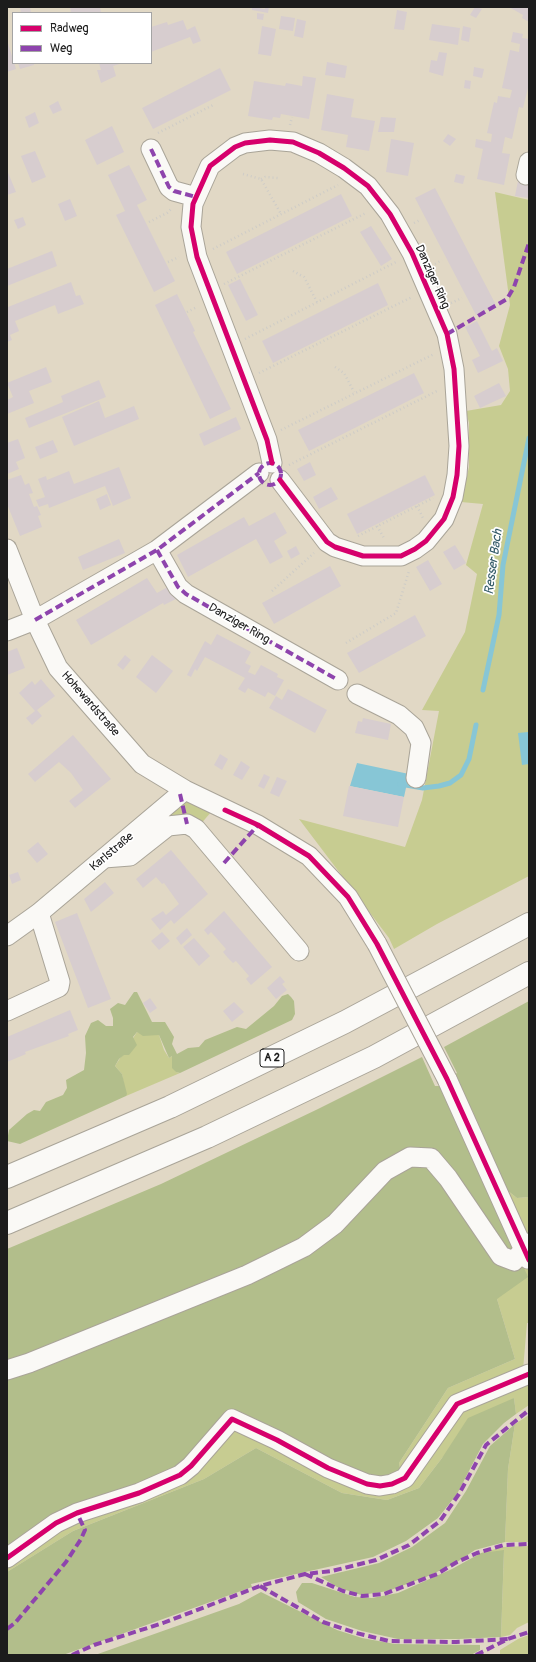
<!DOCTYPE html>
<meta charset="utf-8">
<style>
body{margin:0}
#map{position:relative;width:536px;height:1662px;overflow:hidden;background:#e1d8c5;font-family:Pangolin,sans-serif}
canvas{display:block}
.frame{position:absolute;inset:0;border:8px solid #1c1c1c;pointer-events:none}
.legend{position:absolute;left:12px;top:12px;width:140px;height:52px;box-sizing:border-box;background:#fff;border:1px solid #a4a4a4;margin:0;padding:5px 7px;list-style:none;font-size:12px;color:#1c1c1c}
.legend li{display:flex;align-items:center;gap:8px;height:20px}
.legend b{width:20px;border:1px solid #a4a4a4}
</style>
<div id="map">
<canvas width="536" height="1662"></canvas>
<div class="frame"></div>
<ul class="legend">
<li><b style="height:5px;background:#d6006c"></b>Radweg</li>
<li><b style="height:5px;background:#8e44ad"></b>Weg</li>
</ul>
</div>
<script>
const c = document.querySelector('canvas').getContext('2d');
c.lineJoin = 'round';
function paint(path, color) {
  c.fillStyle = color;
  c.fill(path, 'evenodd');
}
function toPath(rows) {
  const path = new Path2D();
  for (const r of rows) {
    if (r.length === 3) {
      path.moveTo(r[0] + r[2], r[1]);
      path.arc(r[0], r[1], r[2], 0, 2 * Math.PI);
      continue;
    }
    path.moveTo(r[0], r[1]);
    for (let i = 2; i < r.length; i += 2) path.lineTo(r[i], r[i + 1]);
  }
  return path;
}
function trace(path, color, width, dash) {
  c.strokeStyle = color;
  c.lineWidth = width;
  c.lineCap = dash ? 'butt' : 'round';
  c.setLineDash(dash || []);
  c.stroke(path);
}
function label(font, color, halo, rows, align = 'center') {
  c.font = font + ' Pangolin,sans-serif';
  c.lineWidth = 3.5;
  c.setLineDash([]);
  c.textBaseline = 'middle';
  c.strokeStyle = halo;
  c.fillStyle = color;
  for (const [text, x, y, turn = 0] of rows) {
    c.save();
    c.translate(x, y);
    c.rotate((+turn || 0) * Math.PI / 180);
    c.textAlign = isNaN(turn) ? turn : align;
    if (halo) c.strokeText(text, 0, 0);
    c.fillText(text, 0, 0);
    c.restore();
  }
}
paint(toPath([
 [495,192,529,200,529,876,437,924,394,949,389,938,299,819,405,847,422,800,439,711,422,710,465,632,477,574,466,565,483,504,461,502,469,467,469,423,466,411,501,405,510,391,508,369,499,346,510,305],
 [185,799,212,811,199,826,139,843],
 [137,1032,159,1035,164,1050,169,1058,172,1056,176,1072,180,1073,126,1096,122,1074,115,1066],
 [448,1089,529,1269,529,1323,527,1323,523,1370,456,1397,401,1473,399,1463,448,1388,515,1359,497,1299,479,1165],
 [503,1187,517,1198,529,1197,529,1246],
 [529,1378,529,1405,516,1414,514,1398,442,1458,419,1488,387,1500,342,1493,256,1448,204,1479,73,1531,7,1572,7,1562,223,1435,238,1430,397,1489,453,1416],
 [529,1415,529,1542,505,1542,508,1469,515,1424],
 [529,1546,529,1622,517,1628,510,1635,501,1637,504,1551,481,1553,503,1547],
 [529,1635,529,1655,500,1655,500,1650,518,1639]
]), '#c7cc91');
paint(toPath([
 [134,992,137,992,152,1022,165,1022,174,1037,172,1044,177,1054,188,1048,199,1047,205,1040,237,1027,246,1029,274,1006,282,996,288,994,291,997,294,1001,295,1014,292,1020,180,1073,176,1072,172,1068,172,1056,169,1058,159,1035,143,1036,137,1032,133,1037,137,1045,129,1055,124,1055,119,1059,115,1066,122,1074,127,1094,126,1096,20,1144,7,1141,9,1130,27,1114,34,1110,40,1111,46,1102,63,1095,67,1088,66,1080,84,1070,86,1053,85,1036,91,1023,98,1020,106,1026,113,1026,113,1018,110,1009,118,1003,125,1005],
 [529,1001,529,1197,517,1198,503,1187,451,1077,457,1073,444,1047],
 [422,1057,435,1086,443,1086,528,1277,497,1299,515,1359,448,1388,399,1463,401,1473,365,1479,232,1409,182,1469,7,1551,7,1249,161,1184,318,1109],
 [514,1398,516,1414,504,1423,483,1444,457,1494,438,1518,406,1541,373,1557,251,1584,252,1587,63,1655,7,1655,7,1572,73,1531,204,1479,256,1448,342,1493,387,1500,419,1488,442,1458,468,1418],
 [515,1424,508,1469,505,1542,475,1550,454,1564,426,1577,388,1591,361,1595,337,1587,321,1577,379,1563,412,1547,445,1523,466,1491,490,1446],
 [504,1550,501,1637,459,1639,398,1639,362,1631,326,1619,298,1602,296,1592,302,1583,312,1583,355,1597,372,1598,398,1593,452,1569,481,1553],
 [261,1592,337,1630,362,1638,395,1644,480,1645,480,1650,471,1655,95,1655,239,1604]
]), '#b2be8b');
paint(toPath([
 [528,732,529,764,522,765,518,733],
 [357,763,409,774,404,797,350,786]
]), '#87c6d6');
trace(toPath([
 [483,690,499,615,503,565,529,438],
 [400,784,423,788,439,786,450,783,461,775,469,759,476,725]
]), '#87c6d6', 5);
paint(toPath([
 [30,7,31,13,21,13,20,8],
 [70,7,100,7,101,13,71,13],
 [252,7,265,9,265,7,269,7,268,13,252,10],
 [475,7,482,9,476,18,470,15],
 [509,7,529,7,529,22,522,18,523,15],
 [397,10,407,12,404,30,394,29],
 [257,13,264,14,263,20,257,19],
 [281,16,295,18,293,31,279,29],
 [297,19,306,21,303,38,294,36],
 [183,20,187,30,195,26,201,41,193,44,190,37,151,52,151,27,167,22,168,25],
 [432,24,460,28,458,45,429,40],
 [262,26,276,29,271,56,258,54],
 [463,26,471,28,469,42,461,40],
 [513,32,523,34,522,38,529,39,529,84,523,108,519,107,512,139,505,137,502,153,510,154,504,185,477,179,483,149,475,147,476,139,491,142,492,134,487,133,494,102,497,103,498,96,510,98,512,90,502,88,510,50,519,52,520,44,511,42],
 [7,40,16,69,7,72],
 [439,52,447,53,443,76,429,72,431,60,437,61],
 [327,62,347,66,345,78,325,75],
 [18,63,34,63,34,65,20,69],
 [99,63,123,63,113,66,116,76,101,83,97,70,101,70],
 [474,67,484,69,482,78,473,76],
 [220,68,231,90,153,129,142,108],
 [303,76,316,78,309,119,281,114,280,118,273,117,272,120,248,116,254,81,285,86,286,83,302,86],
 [465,80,471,81,470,89,464,88],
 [327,94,354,99,351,117,375,121,369,151,346,147,348,135,321,130],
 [58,101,62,110,53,114,49,106],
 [35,112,39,123,29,128,25,117],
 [381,117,396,118,394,132,378,132],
 [112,126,124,152,97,165,85,140],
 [448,134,456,139,450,146,443,141],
 [391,139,414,143,408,176,386,172],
 [35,151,46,177,32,183,21,156],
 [129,165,147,200,137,205,175,281,154,292,116,215,125,211,108,175],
 [7,170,16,192,7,195],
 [456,174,465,176,463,184,454,182],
 [518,181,529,184,529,198,515,196],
 [435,188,496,305,476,315,415,198],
 [341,194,352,216,237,274,226,252],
 [70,199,77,216,65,221,58,204],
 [23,217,26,225,18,229,14,220],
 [371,226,392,259,381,266,360,232],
 [52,251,57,266,7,286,7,269],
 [240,279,258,315,246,321,228,285],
 [71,282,76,296,80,295,84,304,58,314,55,305,15,321,19,331,10,335,12,340,7,342,7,304,8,307],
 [378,283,388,305,273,363,262,341],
 [177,294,195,331,193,332,231,409,210,419,155,305],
 [477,321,492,351,497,348,503,361,478,373,472,360,480,356,465,327],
 [46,367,52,382,29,391,34,403,7,414,7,400,13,397,7,383],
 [414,373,424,393,309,451,298,430],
 [99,380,106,397,29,428,25,418,63,402,61,396],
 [499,383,506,396,480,408,474,396],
 [99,401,105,418,134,406,139,419,74,446,62,417],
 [236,417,241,429,204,446,199,434],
 [18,439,25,458,16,462,19,469,7,474,7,443],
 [53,440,58,452,40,459,35,447],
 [310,462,316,475,304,481,297,469],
 [119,467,131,498,113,506,105,486,49,508,48,504,39,507,36,500,45,497,38,479,46,476,47,480,69,471,74,484],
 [21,475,25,485,29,483,33,493,29,494,34,507,37,506,41,515,38,516,42,527,20,536,7,504,7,480],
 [425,475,435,495,357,534,347,514],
 [331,487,338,499,319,509,313,497],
 [107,494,111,505,100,510,96,499],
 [275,512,287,533,274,541,283,557,270,564,256,539,188,577,177,555,244,517,249,526],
 [119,539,125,553,83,570,78,557],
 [455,545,466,563,454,570,443,552],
 [296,546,300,554,291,559,287,551],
 [428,560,442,584,430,591,416,567],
 [330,566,341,586,274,624,262,603],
 [147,578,157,593,171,585,178,598,164,605,163,603,91,645,76,620],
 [415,615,426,636,359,673,347,653],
 [217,634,251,652,245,663,251,666,248,672,255,675,261,665,278,674,277,677,284,680,275,696,268,692,265,697,248,688,245,693,238,689,245,678,205,657,197,671,195,669,191,677,187,675,205,641,211,645],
 [17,648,25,668,7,675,7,652],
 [125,655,131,660,123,670,117,665],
 [152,655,173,671,156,693,136,677],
 [41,679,55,696,37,710,42,716,32,725,26,718,35,711,19,693,32,681,35,685],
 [288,689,327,710,315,733,269,708,276,696,282,700],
 [363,718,391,724,388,740,355,733,358,721,362,722],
 [73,735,111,779,75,808,69,801,83,790,71,773,59,762,35,782,28,774],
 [220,754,228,759,222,770,214,765],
 [241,761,250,767,242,780,233,775],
 [264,774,270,777,264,789,258,786],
 [277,777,287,781,279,797,270,793],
 [349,786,404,797,398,827,343,816],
 [38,842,48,854,37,863,27,851],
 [171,850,208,894,174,924,171,920,160,930,151,919,163,911,166,915,179,904,164,883,162,884,156,877,143,888,136,879],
 [18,872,21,880,12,884,9,875],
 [105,882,114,893,91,912,84,899],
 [224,911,272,967,251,985,246,979,249,976,236,961,233,963,228,958,223,952,226,949,211,932,208,935,204,930],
 [77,913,111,999,88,1008,55,922],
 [187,928,192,935,181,945,176,938],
 [162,932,170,941,159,950,151,941],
 [194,938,210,956,199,966,183,947],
 [280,976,285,982,282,984,287,990,276,999,267,988],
 [150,998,157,1008,150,1013,143,1003],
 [234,1002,244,1012,232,1022,223,1011],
 [70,1010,78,1030,68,1034,69,1036,25,1052,26,1054,7,1062,7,1037]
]), '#d7cdcf');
const minor = toPath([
 [151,149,169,187,174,191,196,197],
 [526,175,529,162],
 [272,463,267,440,197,257,191,227,193,204,210,166,235,147,245,143,270,140,293,142,319,153,344,168,368,186,390,214,412,253,447,334,454,369,459,446,457,475,453,497,444,519,426,541,415,549,401,556,363,556,335,547,327,542,280,480],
 [7,549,35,620,58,668,142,764,185,790,258,825,309,856,348,897,377,944],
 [157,550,178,587,186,594,338,680],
 [7,631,35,620,157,550,259,473],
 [357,694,399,715,414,728,421,743,416,778],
 [104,858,130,856,168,826,187,824,196,829,299,951],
 [7,936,39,913,185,790],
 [7,1011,59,987,60,982,39,913],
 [447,1079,528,1259],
 [7,1370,29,1363,247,1275,304,1247,335,1224,385,1171,410,1157,431,1158,448,1178,501,1256,514,1261,529,1243],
 [7,1558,56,1523,77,1513,139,1493,180,1475,191,1466,232,1419,277,1440,328,1468,367,1484,380,1486,392,1484,405,1478,457,1404,529,1374]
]);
const highway = toPath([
 [7,1177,170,1107,345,1022,529,924],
 [7,1223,207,1137,374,1057,529,973]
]);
trace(minor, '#a9a498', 21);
trace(highway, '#a9a498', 24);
trace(toPath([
 [290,125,292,117],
 [158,133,215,104],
 [243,174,261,179,281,214],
 [261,179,265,177,278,178],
 [149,222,167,213,171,209],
 [414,223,420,220],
 [213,249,338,185],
 [168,262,179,257],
 [435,264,442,260],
 [293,271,304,277,317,302],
 [224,284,366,213],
 [451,303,462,298],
 [187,312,197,307],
 [245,339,398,261],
 [335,367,344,373,354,392],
 [259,373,412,297],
 [281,430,434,354],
 [289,465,439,390],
 [417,506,423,518],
 [377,526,384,538],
 [358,536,433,498],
 [272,591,314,553],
 [346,643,396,613,409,571]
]), '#ceccc7', 2.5, [1, 3]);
trace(minor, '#faf9f6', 19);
trace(highway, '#faf9f6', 22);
const minorBridge = toPath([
 [377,944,447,1079]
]);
trace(minorBridge, '#a9a498', 21, []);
trace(minorBridge, '#faf9f6', 19);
trace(toPath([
 [151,149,169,187,174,191,196,197],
 [447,334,507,299,514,287,529,243],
 [270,474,11],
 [157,550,178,587,186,594,338,680],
 [35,620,157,550,259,473],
 [180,794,187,824],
 [224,863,258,825],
 [305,1574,343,1591,362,1596,384,1594,437,1574,457,1562,477,1553,504,1545,529,1544],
 [260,1586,323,1622,356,1633,389,1641,456,1642,508,1639],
 [7,1629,15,1623,66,1562,81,1539,85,1530,77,1513],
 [72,1655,94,1645,163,1623,260,1586,305,1574,332,1571,376,1560,409,1545,440,1521,459,1494,486,1445,529,1410],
 [476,1655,508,1639,529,1632]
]), '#8e44ad', 4, [8, 4]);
trace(toPath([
 [272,463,267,440,197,257,191,227,193,204,210,166,235,147,245,143,270,140,293,142,319,153,344,168,368,186,390,214,412,253,447,334,454,369,459,446,457,475,453,497,444,519,426,541,415,549,401,556,363,556,335,547,327,542,280,480],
 [225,810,258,825,309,856,348,897,377,944,447,1079,529,1260],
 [7,1558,56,1523,77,1513,139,1493,180,1475,191,1466,232,1419,277,1440,328,1468,367,1484,380,1486,392,1484,405,1478,457,1404,529,1374]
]), '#d6006c', 5);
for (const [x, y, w] of [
 [272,1058,24]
]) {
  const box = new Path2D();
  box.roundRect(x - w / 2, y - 9, w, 18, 3);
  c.fillStyle = '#fff';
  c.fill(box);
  trace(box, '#1c1c1c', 1);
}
label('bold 11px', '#1c1c1c', null, [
 ["A 2",272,1058]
]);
label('12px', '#1c1c1c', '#fff', [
 ["Danziger Ring",432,277,66],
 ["Danziger Ring",239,624,30],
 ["Hohewardstraße",90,704,49],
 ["Karlstraße",112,852,-40]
]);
label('italic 13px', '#375d6a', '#fff', [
 ["Resser Bach",494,562,-82]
]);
</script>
